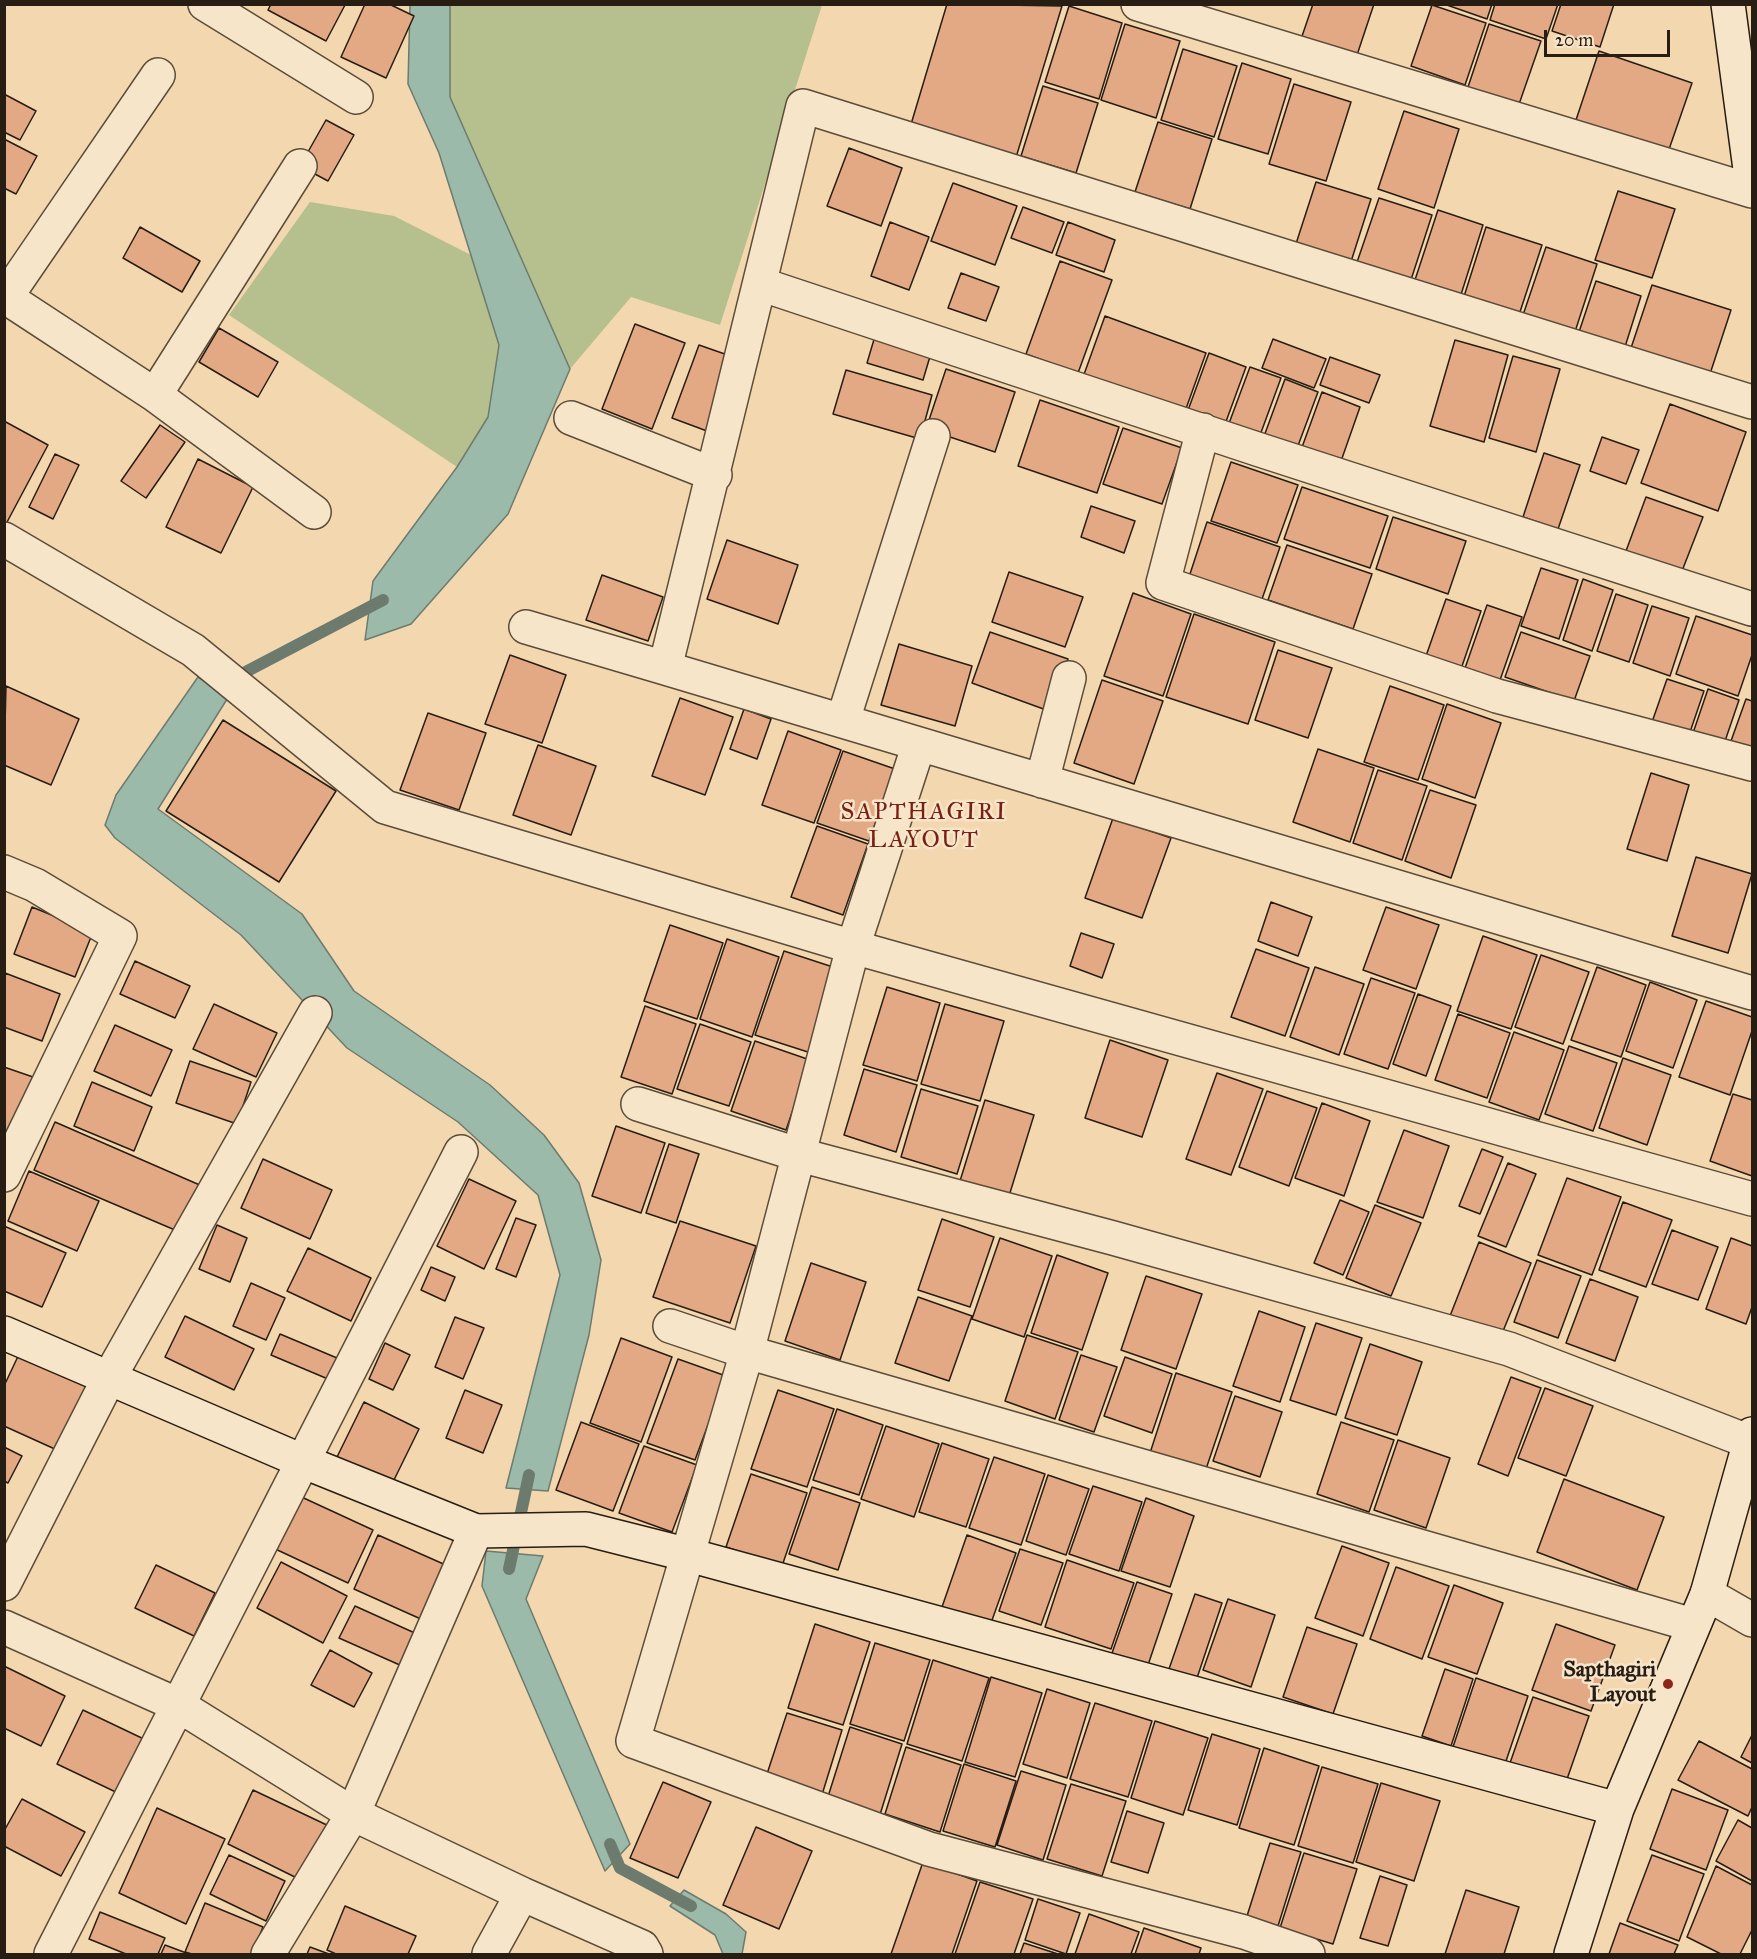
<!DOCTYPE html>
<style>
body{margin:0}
#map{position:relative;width:1757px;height:1959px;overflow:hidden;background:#f3d7ae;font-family:"IM FELL Great Primer",serif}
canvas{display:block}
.frame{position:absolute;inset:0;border:6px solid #281d13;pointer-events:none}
.scale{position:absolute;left:1544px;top:30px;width:126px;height:27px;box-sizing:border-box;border:3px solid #281d13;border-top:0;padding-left:8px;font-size:18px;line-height:21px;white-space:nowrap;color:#281d13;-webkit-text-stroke:4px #f7e5ca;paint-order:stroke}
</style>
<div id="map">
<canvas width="1757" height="1959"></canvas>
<div class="frame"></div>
<div class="scale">20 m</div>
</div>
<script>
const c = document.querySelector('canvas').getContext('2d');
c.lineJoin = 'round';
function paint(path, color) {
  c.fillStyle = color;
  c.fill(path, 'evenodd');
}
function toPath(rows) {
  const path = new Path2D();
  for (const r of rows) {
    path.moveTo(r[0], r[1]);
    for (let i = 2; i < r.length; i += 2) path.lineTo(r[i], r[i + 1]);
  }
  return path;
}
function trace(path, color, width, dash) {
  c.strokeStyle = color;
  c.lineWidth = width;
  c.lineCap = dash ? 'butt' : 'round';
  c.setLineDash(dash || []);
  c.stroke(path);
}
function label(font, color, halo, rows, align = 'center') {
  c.font = font + ' "IM FELL Great Primer",serif';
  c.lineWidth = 5;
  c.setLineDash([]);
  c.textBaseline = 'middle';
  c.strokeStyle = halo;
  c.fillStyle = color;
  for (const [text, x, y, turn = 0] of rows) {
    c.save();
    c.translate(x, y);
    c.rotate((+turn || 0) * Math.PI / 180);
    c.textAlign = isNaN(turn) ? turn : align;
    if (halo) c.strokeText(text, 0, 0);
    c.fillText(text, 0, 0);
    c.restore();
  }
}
paint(toPath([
 [450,5,822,5,720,325,631,297,570,369,450,97],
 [310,202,394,216,471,255,499,345,488,417,457,467,229,315]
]), '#b6bf8e');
const water = toPath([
 [410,5,450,5,450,97,570,369,508,514,411,624,365,640,373,581,457,467,488,417,499,345,439,153,408,84,410,5],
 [198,677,229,696,158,809,302,914,354,991,490,1085,544,1135,579,1183,601,1260,589,1335,548,1491,506,1488,560,1275,538,1195,458,1122,347,1048,241,935,115,838,105,825,116,795,198,677],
 [486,1551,543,1556,526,1599,630,1844,605,1871,482,1586,486,1551],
 [684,1890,726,1914,746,1932,742,1954,723,1954,715,1935,670,1906,684,1890]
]);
paint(water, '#9bbaaa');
trace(water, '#6d7b6e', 1.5);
trace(toPath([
 [234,678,383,600],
 [509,1569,529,1475],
 [610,1844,620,1868,691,1906]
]), '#6d7b6e', 12);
const building = toPath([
 [271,4,344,4,345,5,326,41,268,10,271,4],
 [365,4,389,4,414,16,386,78,341,57,365,4],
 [947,4,1062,6,1014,164,909,131,947,4],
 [1313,4,1374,4,1354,64,1299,45,1313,4],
 [1444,4,1492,4,1487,19,1444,4],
 [1495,4,1558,4,1546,39,1490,20,1495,4],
 [1561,4,1614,4,1600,47,1552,31,1561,4],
 [1432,5,1486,23,1465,85,1411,66,1432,5],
 [1069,6,1122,23,1099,99,1045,82,1069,6],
 [1125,24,1180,41,1156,118,1101,100,1125,24],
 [1489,24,1541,41,1517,110,1466,93,1489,24],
 [1183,49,1237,66,1214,137,1161,120,1183,49],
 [1599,51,1692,83,1666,158,1574,126,1599,51],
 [1242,63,1291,79,1268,154,1218,139,1242,63],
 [1294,84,1351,102,1326,181,1269,164,1294,84],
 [1043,86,1098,103,1076,173,1021,156,1043,86],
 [4,94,36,111,20,140,4,132,4,94],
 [1404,111,1459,129,1434,208,1378,189,1404,111],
 [326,120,354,135,328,181,300,166,326,120],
 [1158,122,1212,139,1190,209,1135,192,1158,122],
 [4,139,37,156,16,194,4,188,4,139],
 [849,148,902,168,881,226,827,206,849,148],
 [1316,182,1371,199,1348,271,1293,253,1316,182],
 [953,183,1017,206,995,265,931,241,953,183],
 [1618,191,1675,209,1652,278,1595,260,1618,191],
 [1379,198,1432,215,1408,289,1354,271,1379,198],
 [1023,207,1064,222,1052,253,1011,238,1023,207],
 [1438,210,1483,225,1458,304,1412,289,1438,210],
 [890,222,929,237,909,290,871,276,890,222],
 [1068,222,1115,240,1104,272,1056,255,1068,222],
 [140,227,200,261,182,292,123,258,140,227],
 [1486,227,1542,245,1516,324,1461,306,1486,227],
 [1546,247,1597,264,1572,341,1520,324,1546,247],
 [1060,261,1112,280,1078,373,1026,354,1060,261],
 [961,273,999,287,986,321,948,308,961,273],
 [1596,281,1641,296,1624,350,1578,335,1596,281],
 [1652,285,1731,310,1708,380,1629,354,1652,285],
 [1105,316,1206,353,1183,417,1082,380,1105,316],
 [635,324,685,343,652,429,602,409,635,324],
 [878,326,934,343,923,380,867,363,878,326],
 [219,328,278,362,258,397,199,362,219,328],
 [1273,339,1326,359,1314,388,1262,368,1273,339],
 [1455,340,1508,355,1484,442,1430,426,1455,340],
 [699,345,742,360,715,434,672,418,699,345],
 [1209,353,1246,367,1224,427,1187,413,1209,353],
 [1513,356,1560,369,1536,452,1489,438,1513,356],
 [1330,357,1380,375,1369,403,1320,385,1330,357],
 [1250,367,1281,378,1259,438,1228,426,1250,367],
 [946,369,1015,392,995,452,926,429,946,369],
 [846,370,932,395,920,439,833,414,846,370],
 [1285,379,1318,392,1296,451,1263,439,1285,379],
 [1322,392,1360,407,1340,464,1301,450,1322,392],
 [1040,400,1119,427,1097,493,1018,466,1040,400],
 [1670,404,1746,432,1718,511,1641,483,1670,404],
 [4,421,48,445,6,524,4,523,4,421],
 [160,425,185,442,146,498,121,481,160,425],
 [1123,428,1182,448,1162,504,1103,484,1123,428],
 [1602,437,1639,450,1626,484,1590,471,1602,437],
 [1544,453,1580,465,1558,529,1523,517,1544,453],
 [55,454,79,465,53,519,29,507,55,454],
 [198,459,253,487,221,553,166,527,198,459],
 [1231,462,1298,485,1277,543,1211,521,1231,462],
 [1302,487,1388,516,1370,568,1284,539,1302,487],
 [1646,497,1703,517,1682,571,1626,551,1646,497],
 [1091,506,1135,521,1124,553,1081,537,1091,506],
 [1393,517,1466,541,1448,594,1376,569,1393,517],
 [1207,522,1280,547,1261,602,1189,577,1207,522],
 [727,540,798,565,778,624,707,599,727,540],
 [1287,545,1372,574,1353,629,1268,600,1287,545],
 [1541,568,1578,580,1559,639,1521,626,1541,568],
 [1009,572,1083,597,1065,647,992,622,1009,572],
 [602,575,663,597,648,641,586,620,602,575],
 [1583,579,1613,590,1592,651,1563,640,1583,579],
 [1133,593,1191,614,1163,696,1104,676,1133,593],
 [1616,594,1648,605,1629,662,1597,651,1616,594],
 [1446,599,1481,611,1461,669,1426,656,1446,599],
 [1487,605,1522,617,1499,683,1464,671,1487,605],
 [1652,606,1689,618,1670,676,1633,663,1652,606],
 [1194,614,1275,642,1248,724,1166,697,1194,614],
 [1696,616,1752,635,1752,655,1738,696,1676,674,1696,616],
 [990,632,1068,659,1049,711,972,683,990,632],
 [1521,632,1590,656,1574,701,1505,677,1521,632],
 [899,644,972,666,955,726,881,705,899,644],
 [1278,650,1332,668,1308,738,1255,720,1278,650],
 [510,655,566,675,542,743,485,724,510,655],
 [1667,679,1704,691,1688,738,1651,725,1667,679],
 [1102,680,1163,701,1134,784,1074,763,1102,680],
 [6,686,79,719,51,785,4,765,6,686],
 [1390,686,1444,705,1418,780,1364,762,1390,686],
 [1708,689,1739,700,1723,747,1692,736,1708,689],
 [680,698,733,717,705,795,652,776,680,698],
 [1746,699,1752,701,1752,749,1731,741,1746,699],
 [1447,704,1501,723,1475,798,1422,779,1447,704],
 [744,709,771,719,757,759,730,749,744,709],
 [428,713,486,733,459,810,400,790,428,713],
 [223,720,336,791,279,882,166,811,223,720],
 [788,731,841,750,814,823,762,805,788,731],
 [538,745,596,766,571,835,513,815,538,745],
 [1318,749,1374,768,1350,842,1293,822,1318,749],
 [843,751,895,769,869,841,817,823,843,751],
 [1378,770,1427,786,1402,860,1353,843,1378,770],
 [1651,773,1689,785,1667,861,1627,849,1651,773],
 [1430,790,1476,805,1451,878,1405,861,1430,790],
 [1113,818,1171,838,1142,918,1085,898,1113,818],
 [817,826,868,844,843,915,791,897,817,826],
 [1696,857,1752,874,1728,953,1672,936,1696,857],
 [1271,902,1312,917,1298,956,1258,941,1271,902],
 [32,907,93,932,75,977,14,954,32,907],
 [1386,907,1439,925,1416,989,1363,970,1386,907],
 [670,925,723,943,697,1019,644,1001,670,925],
 [1081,933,1114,944,1102,978,1070,966,1081,933],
 [1483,936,1537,955,1511,1029,1457,1011,1483,936],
 [727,939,779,957,752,1037,700,1019,727,939],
 [1256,949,1309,968,1285,1036,1231,1017,1256,949],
 [784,951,839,969,811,1053,755,1035,784,951],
 [1541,955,1589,972,1563,1044,1515,1027,1541,955],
 [135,961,190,986,175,1018,120,994,135,961],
 [1315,967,1364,984,1339,1055,1290,1037,1315,967],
 [1597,967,1646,985,1621,1057,1571,1040,1597,967],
 [5,973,60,994,42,1041,4,1027,5,973],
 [1371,978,1415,993,1388,1069,1344,1054,1371,978],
 [1650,982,1697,1000,1673,1068,1626,1051,1650,982],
 [887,987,940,1003,917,1081,863,1065,887,987],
 [1418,994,1451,1006,1426,1076,1393,1064,1418,994],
 [1706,1001,1752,1017,1752,1031,1730,1095,1679,1077,1706,1001],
 [214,1004,277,1033,256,1077,193,1049,214,1004],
 [945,1004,1004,1021,980,1101,921,1084,945,1004],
 [645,1006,696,1024,672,1094,621,1077,645,1006],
 [1458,1014,1510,1033,1487,1098,1435,1080,1458,1014],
 [700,1024,751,1042,729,1106,677,1089,700,1024],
 [115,1025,172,1050,151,1096,94,1071,115,1025],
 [1514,1032,1564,1050,1539,1120,1489,1102,1514,1032],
 [1110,1040,1168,1060,1142,1137,1085,1118,1110,1040],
 [755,1041,810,1060,786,1130,731,1111,755,1041],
 [1569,1046,1617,1063,1593,1131,1545,1114,1569,1046],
 [1623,1058,1671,1075,1647,1145,1599,1128,1623,1058],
 [190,1061,251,1082,237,1124,176,1103,190,1061],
 [4,1067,33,1077,6,1151,4,1150,4,1067],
 [864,1069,917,1085,896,1152,844,1135,864,1069],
 [1217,1073,1263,1089,1231,1175,1186,1159,1217,1073],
 [92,1082,152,1107,134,1151,74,1126,92,1082],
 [921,1089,978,1106,957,1174,901,1157,921,1089],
 [1267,1091,1317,1108,1289,1186,1239,1167,1267,1091],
 [1733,1094,1752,1100,1752,1176,1710,1161,1733,1094],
 [985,1100,1034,1115,1009,1196,960,1181,985,1100],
 [1322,1103,1370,1121,1344,1196,1295,1178,1322,1103],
 [55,1122,202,1186,182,1233,34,1170,55,1122],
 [616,1126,665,1143,641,1213,592,1196,616,1126],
 [1404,1130,1449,1146,1423,1218,1377,1202,1404,1130],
 [669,1144,699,1154,676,1223,646,1213,669,1144],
 [1482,1149,1503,1157,1480,1214,1459,1206,1482,1149],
 [263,1159,332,1190,310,1239,241,1208,263,1159],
 [1508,1163,1536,1174,1506,1247,1478,1236,1508,1163],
 [29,1171,99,1201,77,1251,8,1221,29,1171],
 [1567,1178,1621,1197,1592,1275,1538,1255,1567,1178],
 [469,1179,516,1201,484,1269,437,1246,469,1179],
 [1340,1200,1369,1212,1343,1275,1314,1263,1340,1200],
 [1623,1202,1672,1220,1646,1287,1599,1270,1623,1202],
 [1375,1205,1421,1223,1391,1296,1346,1278,1375,1205],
 [516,1218,536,1225,516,1277,496,1269,516,1218],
 [942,1219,994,1237,970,1307,918,1290,942,1219],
 [680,1221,756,1246,730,1323,653,1297,680,1221],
 [217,1225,247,1238,230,1282,199,1269,217,1225],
 [4,1226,66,1253,42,1307,4,1291,4,1226],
 [1672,1230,1718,1247,1698,1300,1652,1284,1672,1230],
 [1000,1238,1052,1256,1024,1337,972,1319,1000,1238],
 [1731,1238,1752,1246,1752,1307,1746,1324,1706,1309,1731,1238],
 [1479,1242,1531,1263,1501,1336,1450,1316,1479,1242],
 [308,1248,371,1278,351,1321,287,1291,308,1248],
 [1057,1255,1108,1273,1082,1350,1031,1333,1057,1255],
 [1537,1260,1581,1276,1558,1338,1514,1322,1537,1260],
 [811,1263,866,1282,840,1360,785,1341,811,1263],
 [431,1267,455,1277,445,1301,421,1290,431,1267],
 [1146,1276,1202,1294,1176,1369,1121,1350,1146,1276],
 [1590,1279,1638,1297,1615,1361,1566,1343,1590,1279],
 [251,1283,285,1298,266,1340,233,1326,251,1283],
 [918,1297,972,1316,949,1381,895,1363,918,1297],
 [1259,1311,1305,1327,1280,1402,1233,1386,1259,1311],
 [185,1316,254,1349,234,1390,165,1357,185,1316],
 [455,1317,484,1328,463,1379,435,1367,455,1317],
 [1316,1323,1362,1338,1336,1415,1290,1400,1316,1323],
 [280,1334,337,1358,328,1379,271,1355,280,1334],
 [1027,1335,1078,1352,1055,1419,1005,1401,1027,1335],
 [621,1338,672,1357,641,1442,590,1423,621,1338],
 [385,1343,410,1355,393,1390,369,1379,385,1343],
 [1370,1344,1422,1362,1397,1435,1345,1418,1370,1344],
 [21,1350,89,1381,57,1450,4,1426,4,1386,21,1350],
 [1081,1355,1117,1367,1094,1432,1059,1420,1081,1355],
 [1125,1357,1172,1374,1152,1433,1104,1416,1125,1357],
 [678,1359,726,1376,695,1460,647,1443,678,1359],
 [1176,1373,1232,1392,1205,1472,1150,1453,1176,1373],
 [1511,1377,1541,1388,1508,1476,1478,1464,1511,1377],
 [1545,1388,1593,1406,1566,1476,1518,1458,1545,1388],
 [465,1390,502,1405,483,1453,446,1438,465,1390],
 [778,1390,834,1409,807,1487,751,1469,778,1390],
 [1235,1396,1282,1412,1260,1477,1213,1461,1235,1396],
 [364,1402,419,1429,392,1484,337,1457,364,1402],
 [837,1409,883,1425,859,1495,813,1480,837,1409],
 [581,1422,639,1444,613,1511,556,1490,581,1422],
 [1341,1422,1394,1440,1369,1512,1317,1494,1341,1422],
 [886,1426,939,1444,914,1517,861,1499,886,1426],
 [1398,1440,1450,1458,1426,1528,1374,1510,1398,1440],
 [942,1443,989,1459,966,1527,919,1512,942,1443],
 [644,1446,697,1465,672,1532,619,1513,644,1446],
 [4,1447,22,1456,8,1483,4,1481,4,1447],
 [994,1457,1045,1474,1021,1545,969,1528,994,1457],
 [751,1474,807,1493,782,1566,726,1547,751,1474],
 [1048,1475,1089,1489,1066,1555,1026,1541,1048,1475],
 [1564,1479,1664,1517,1637,1590,1537,1552,1564,1479],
 [1093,1486,1142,1502,1119,1571,1069,1554,1093,1486],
 [812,1487,860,1503,838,1570,789,1554,812,1487],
 [295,1494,373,1530,348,1583,271,1547,295,1494],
 [1146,1498,1194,1516,1170,1587,1121,1571,1146,1498],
 [378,1535,448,1566,423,1620,354,1589,378,1535],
 [967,1535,1016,1553,991,1623,942,1607,967,1535],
 [1342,1546,1389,1563,1363,1636,1315,1618,1342,1546],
 [1020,1549,1063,1563,1041,1625,999,1611,1020,1549],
 [1067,1560,1134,1583,1111,1649,1045,1627,1067,1560],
 [281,1562,347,1596,323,1643,257,1608,281,1562],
 [156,1565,215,1593,194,1636,135,1608,156,1565],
 [1396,1567,1449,1586,1422,1659,1370,1639,1396,1567],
 [1137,1582,1172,1594,1147,1668,1111,1656,1137,1582],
 [1454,1585,1503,1603,1477,1674,1428,1657,1454,1585],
 [1195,1594,1222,1603,1197,1678,1169,1669,1195,1594],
 [1228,1599,1275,1615,1251,1687,1203,1670,1228,1599],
 [355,1606,417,1634,402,1666,339,1638,355,1606],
 [815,1624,870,1642,843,1725,788,1708,815,1624],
 [1556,1624,1615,1645,1591,1711,1532,1690,1556,1624],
 [1307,1627,1357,1644,1333,1714,1283,1697,1307,1627],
 [875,1643,930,1660,904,1741,850,1724,875,1643],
 [330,1650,372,1673,354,1707,311,1685,330,1650],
 [933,1660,989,1678,962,1761,907,1744,933,1660],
 [4,1666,65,1696,41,1746,4,1728,4,1666],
 [1445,1669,1473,1679,1451,1746,1422,1736,1445,1669],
 [991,1677,1042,1693,1015,1777,965,1762,991,1677],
 [1476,1678,1528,1696,1505,1764,1453,1747,1476,1678],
 [1047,1689,1090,1703,1067,1778,1023,1764,1047,1689],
 [1533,1697,1589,1716,1566,1782,1510,1763,1533,1697],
 [1095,1703,1152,1721,1128,1797,1070,1779,1095,1703],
 [83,1710,148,1741,122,1795,57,1764,83,1710],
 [787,1713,842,1730,821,1798,765,1780,787,1713],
 [1155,1721,1208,1738,1183,1815,1131,1798,1155,1721],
 [850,1727,902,1744,878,1821,826,1803,850,1727],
 [1212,1734,1260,1749,1237,1825,1188,1810,1212,1734],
 [1752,1735,1752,1763,1741,1757,1752,1735],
 [1699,1741,1752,1769,1752,1807,1748,1816,1678,1780,1699,1741],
 [906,1747,961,1765,940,1832,885,1814,906,1747],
 [1264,1748,1319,1766,1294,1845,1239,1828,1264,1748],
 [964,1764,1016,1781,995,1847,943,1831,964,1764],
 [1322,1767,1378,1784,1353,1863,1298,1846,1322,1767],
 [1021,1771,1066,1785,1043,1860,997,1845,1021,1771],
 [663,1782,711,1802,678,1878,630,1858,663,1782],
 [1381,1783,1440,1801,1414,1881,1356,1862,1381,1783],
 [1071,1784,1126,1801,1102,1876,1047,1859,1071,1784],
 [1672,1789,1728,1810,1706,1870,1650,1849,1672,1789],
 [253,1790,331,1827,305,1882,228,1844,253,1790],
 [22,1799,85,1832,61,1876,4,1846,4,1831,22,1799],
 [157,1808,225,1839,186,1924,119,1893,157,1808],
 [1127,1811,1164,1823,1148,1873,1111,1862,1127,1811],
 [1738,1820,1752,1828,1752,1881,1716,1861,1738,1820],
 [756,1827,812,1851,779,1929,723,1905,756,1827],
 [1270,1843,1301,1852,1278,1926,1247,1916,1270,1843],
 [1304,1853,1357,1869,1333,1944,1280,1928,1304,1853],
 [229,1855,285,1881,266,1921,210,1894,229,1855],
 [1652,1855,1704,1874,1679,1941,1627,1921,1652,1855],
 [923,1862,977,1881,952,1954,891,1954,923,1862],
 [1716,1866,1752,1885,1752,1930,1740,1954,1721,1954,1687,1937,1716,1866],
 [1380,1876,1407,1885,1388,1946,1360,1938,1380,1876],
 [980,1882,1033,1899,1014,1954,955,1954,980,1882],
 [1466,1890,1519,1907,1504,1954,1445,1954,1466,1890],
 [1038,1899,1080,1913,1066,1954,1025,1940,1038,1899],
 [205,1903,263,1927,252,1954,192,1954,185,1952,205,1903],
 [345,1906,416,1936,408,1954,336,1954,327,1950,345,1906],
 [100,1912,165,1938,158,1954,126,1954,89,1939,100,1912],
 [1089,1914,1139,1932,1131,1954,1075,1954,1089,1914],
 [1620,1923,1678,1945,1674,1954,1609,1954,1620,1923],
 [1144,1928,1201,1948,1199,1954,1135,1954,1144,1928],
 [1024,1943,1058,1954,1020,1954,1024,1943],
 [165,1945,189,1954,161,1954,165,1945],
 [310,1947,329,1954,307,1954,310,1947]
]);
paint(building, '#e3a985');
trace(building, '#281d13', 1.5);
const street = toPath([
 [205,4,356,97],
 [1138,4,1752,191],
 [760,284,1257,449,1752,609],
 [4,296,155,395,314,512],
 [6,297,158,75],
 [155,395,300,166],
 [571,418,715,475],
 [1203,430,1163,583,1497,696,1752,764],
 [4,539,193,650,385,807,853,947,1752,1199],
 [526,627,665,668,803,106,1752,402],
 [665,668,1752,993],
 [843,720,933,436],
 [919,744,853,947,747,1352,633,1741,929,1849,1244,1932,1308,1954],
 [1042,781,1069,678],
 [4,872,35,885,120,936,4,1175],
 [638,1104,800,1155,1113,1238,1509,1349,1750,1442],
 [670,1326,747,1352,1693,1625],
 [4,1584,109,1378,315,1013],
 [1707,1594,1752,1620],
 [4,1627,178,1705,353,1814,522,1894,489,1954],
 [522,1894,642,1947,646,1954],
 [51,1954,461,1152],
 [268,1954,353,1814,476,1531]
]);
const secondary = toPath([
 [1728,4,1752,184],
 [4,1333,302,1461,476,1531,586,1529,689,1555,1617,1809],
 [1571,1954,1617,1809,1707,1594,1752,1434]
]);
trace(street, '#5b4c3a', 36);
trace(secondary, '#281d13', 36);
trace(street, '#f7e5ca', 33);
trace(secondary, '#f7e5ca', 33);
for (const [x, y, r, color] of [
 [1668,1684,6,"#8f2418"]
]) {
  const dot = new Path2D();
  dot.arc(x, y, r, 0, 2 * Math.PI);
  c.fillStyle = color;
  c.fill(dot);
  trace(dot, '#f7e5ca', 2);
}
label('bold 22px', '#281d13', '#f7e5ca', [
 ["Sapthagiri",1656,1671],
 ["Layout",1656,1696]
], 'right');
c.letterSpacing = '1.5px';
label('24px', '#7a1f14', '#f7e5ca', [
 ["SAPTHAGIRI",924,813],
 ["LAYOUT",924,841]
]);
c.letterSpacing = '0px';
</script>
